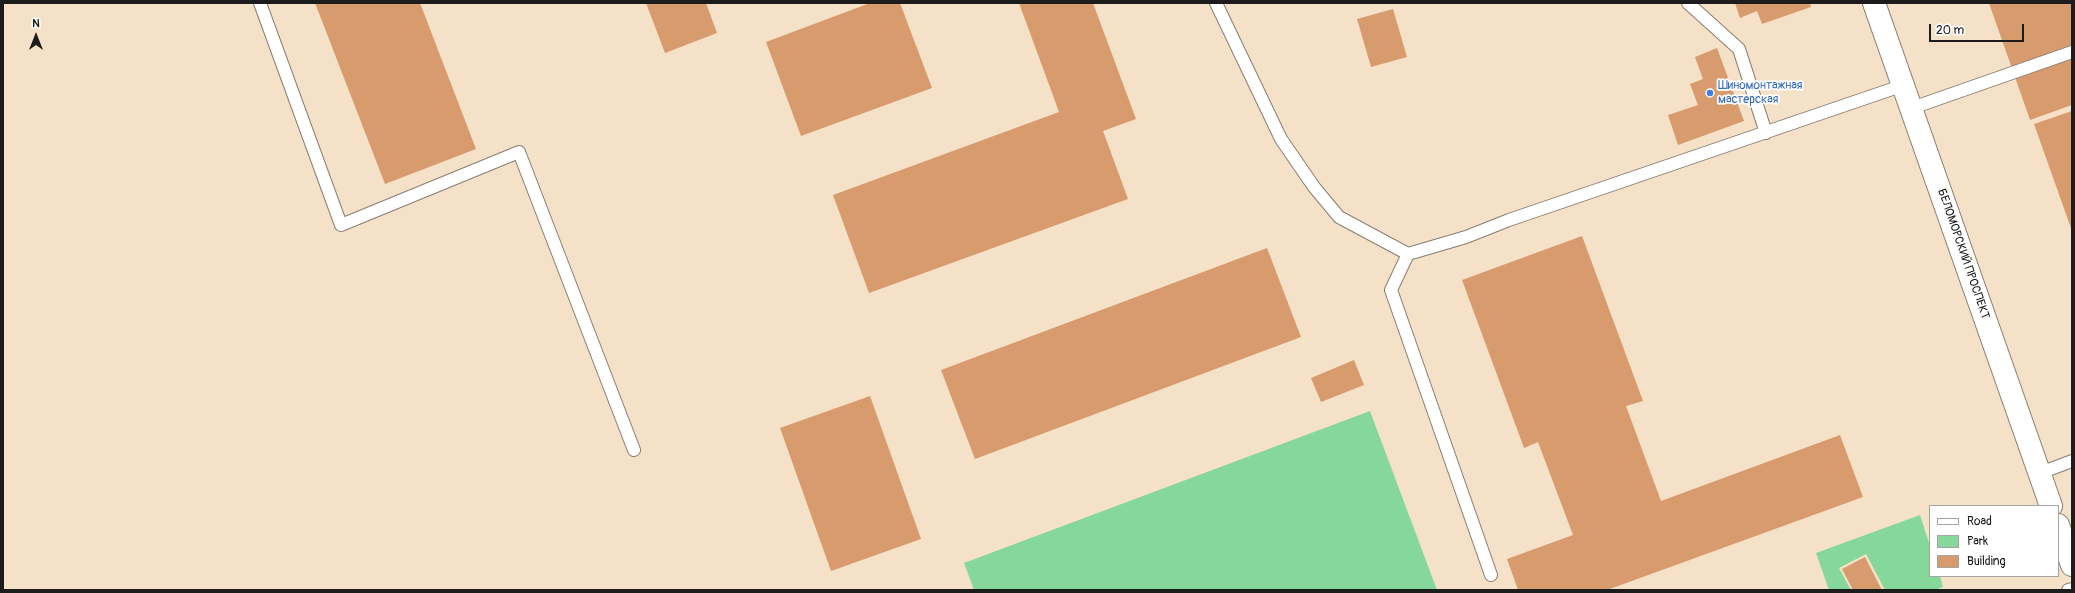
<!DOCTYPE html>
<meta charset="utf-8">
<style>
body{margin:0}
#map{position:relative;width:2075px;height:593px;overflow:hidden;background:#f5e1c7;font-family:Pangolin,sans-serif}
canvas{display:block}
.frame{position:absolute;inset:0;border:4px solid #1c1c1c;pointer-events:none}
.legend{position:absolute;left:1929px;top:505px;width:130px;height:72px;box-sizing:border-box;background:#fff;border:1px solid #a4a4a4;margin:0;padding:5px 7px;list-style:none;font-size:12px;color:#1c1c1c}
.legend li{display:flex;align-items:center;gap:8px;height:20px}
.legend b{width:20px;border:1px solid #a4a4a4}
.north{position:absolute;left:16px;top:16px;width:40px;height:40px;-webkit-text-stroke:3px #fff;paint-order:stroke;rotate:0deg;font-size:11px;font-weight:700;line-height:16px;text-align:center;color:#1c1c1c}
.north::after{content:'';display:block;margin:auto;width:14px;height:18px;background:#1c1c1c;clip-path:polygon(50% 0,100% 100%,50% 72%,0 100%)}
.scale{position:absolute;left:1929px;top:24px;width:95px;height:18px;box-sizing:border-box;border:2px solid #1c1c1c;border-top:0;padding-left:5px;font-size:12px;line-height:14px;white-space:nowrap;color:#1c1c1c;-webkit-text-stroke:3px #fff;paint-order:stroke}
</style>
<div id="map">
<canvas width="2075" height="593"></canvas>
<div class="frame"></div>
<ul class="legend">
<li><b style="height:5px;background:#fff"></b>Road</li>
<li><b style="height:11px;background:#86d89a"></b>Park</li>
<li><b style="height:11px;background:#d89b6d"></b>Building</li>
</ul>
<div class="north">N</div>
<div class="scale">20 m</div>
</div>
<script>
const c = document.querySelector('canvas').getContext('2d');
c.lineJoin = 'round';
function paint(path, color) {
  c.fillStyle = color;
  c.fill(path, 'evenodd');
}
function toPath(rows) {
  const path = new Path2D();
  for (const r of rows) {
    path.moveTo(r[0], r[1]);
    for (let i = 2; i < r.length; i += 2) path.lineTo(r[i], r[i + 1]);
  }
  return path;
}
function trace(path, color, width, dash) {
  c.strokeStyle = color;
  c.lineWidth = width;
  c.lineCap = dash ? 'butt' : 'round';
  c.setLineDash(dash || []);
  c.stroke(path);
}
function label(font, color, halo, rows, align = 'center') {
  c.font = font + ' Pangolin,sans-serif';
  c.lineWidth = 3.5;
  c.setLineDash([]);
  c.textBaseline = 'middle';
  c.strokeStyle = halo;
  c.fillStyle = color;
  for (const [text, x, y, turn = 0] of rows) {
    c.save();
    c.translate(x, y);
    c.rotate((+turn || 0) * Math.PI / 180);
    c.textAlign = isNaN(turn) ? turn : align;
    if (halo) c.strokeText(text, 0, 0);
    c.fillText(text, 0, 0);
    c.restore();
  }
}
paint(toPath([
 [1370,411,1437,590,974,590,964,563],
 [1920,515,1930,546,1930,576,1940,576,1943,587,1935,590,1885,590,1866,554,1839,568,1851,590,1829,590,1816,553]
]), '#86d89a');
paint(toPath([
 [315,3,420,3,476,149,385,184],
 [646,3,706,3,717,33,665,53],
 [870,3,900,3,932,88,801,136,766,42],
 [1019,3,1093,3,1136,119,1103,131,1128,199,869,293,833,195,1059,112],
 [1735,3,1810,3,1811,7,1762,24,1757,11,1740,18],
 [1989,3,2072,3,2072,105,2030,120],
 [1393,9,1407,57,1371,67,1357,19],
 [1717,48,1744,121,1678,145,1668,115,1698,105,1690,84,1703,79,1695,57],
 [2072,111,2072,231,2034,124],
 [1582,236,1643,401,1626,406,1661,501,1840,435,1863,497,1607,590,1518,590,1507,559,1573,535,1538,442,1524,448,1462,280],
 [1267,248,1301,337,975,459,941,370],
 [1354,360,1364,385,1321,402,1311,378],
 [870,396,921,539,831,571,780,428],
 [1865,557,1882,590,1853,590,1842,569]
]), '#d89b6d');
const lane = toPath([
 [260,3,341,225,519,152,634,450],
 [1216,3,1281,139,1314,187,1339,217,1408,254,1466,237,1509,220,1904,85],
 [1688,3,1739,49,1766,133],
 [1912,108,2072,52],
 [1408,254,1391,290,1491,575],
 [2040,473,2072,461],
 [2068,590,2072,589]
]);
const street = toPath([
 [1874,3,2051,506],
 [2058,525,2072,565]
]);
trace(lane, '#887e72', 14);
trace(street, '#887e72', 24);
trace(lane, '#fff', 12);
trace(street, '#fff', 22);
for (const [x, y, r, color] of [
 [1710,93,4,"#3f7fe0"]
]) {
  const dot = new Path2D();
  dot.arc(x, y, r, 0, 2 * Math.PI);
  c.fillStyle = color;
  c.fill(dot);
  trace(dot, '#fff', 1.5);
}
label('12px', '#366cbe', '#fff', [
 ["Шиномонтажная",1718,86],
 ["мастерская",1718,100]
], 'left');
label('12px', '#1c1c1c', '#fff', [
 ["БЕЛОМОРСКИЙ ПРОСПЕКТ",1963,254,71]
]);
</script>
